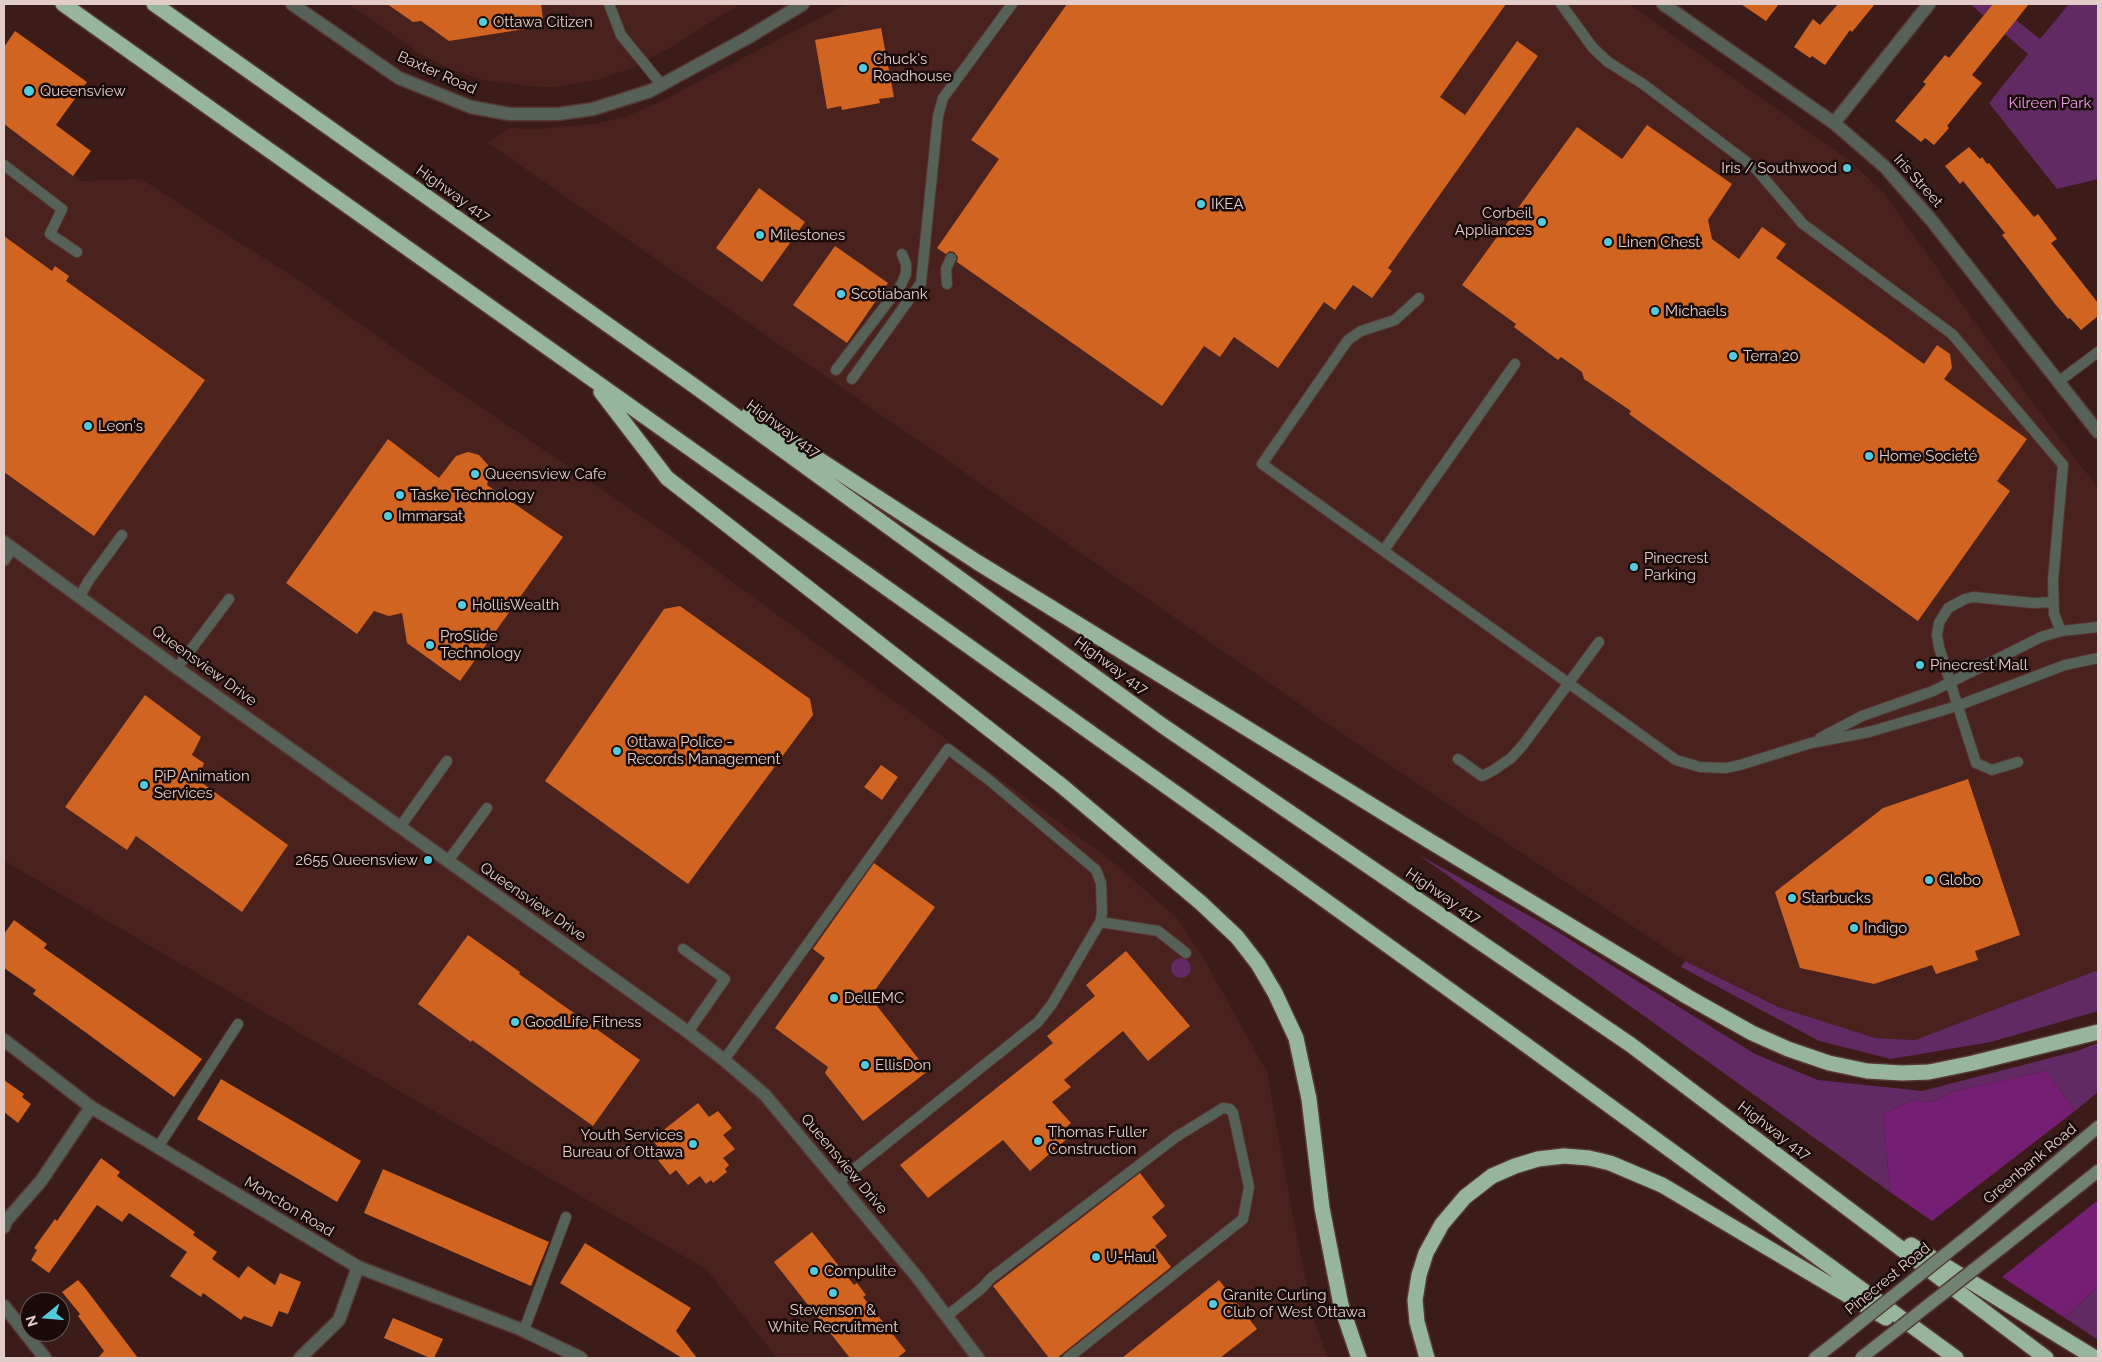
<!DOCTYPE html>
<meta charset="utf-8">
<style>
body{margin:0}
#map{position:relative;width:2102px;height:1362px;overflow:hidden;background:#3b1c18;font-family:Raleway,sans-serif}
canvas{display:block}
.frame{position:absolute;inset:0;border:5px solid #e3cdc9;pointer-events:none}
.north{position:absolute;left:20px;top:1292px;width:50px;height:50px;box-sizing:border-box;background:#190b09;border:1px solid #6a5956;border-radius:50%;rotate:253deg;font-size:14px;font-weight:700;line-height:20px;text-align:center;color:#e3cdc9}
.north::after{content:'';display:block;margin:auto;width:18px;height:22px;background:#53cbdb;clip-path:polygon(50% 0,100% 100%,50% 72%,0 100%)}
</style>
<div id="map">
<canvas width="2102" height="1362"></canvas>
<div class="frame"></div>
<div class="north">N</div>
</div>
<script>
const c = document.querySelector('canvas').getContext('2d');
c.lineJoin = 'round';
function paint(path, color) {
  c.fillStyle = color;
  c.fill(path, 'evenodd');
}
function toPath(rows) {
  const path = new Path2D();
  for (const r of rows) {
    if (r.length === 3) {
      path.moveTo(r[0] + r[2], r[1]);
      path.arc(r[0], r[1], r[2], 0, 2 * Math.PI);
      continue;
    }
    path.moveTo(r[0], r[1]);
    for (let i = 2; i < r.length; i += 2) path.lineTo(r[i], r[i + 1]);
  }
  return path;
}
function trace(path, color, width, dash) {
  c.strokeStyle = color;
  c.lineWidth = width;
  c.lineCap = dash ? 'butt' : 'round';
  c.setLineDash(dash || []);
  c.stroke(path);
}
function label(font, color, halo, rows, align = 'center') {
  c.font = font + ' Raleway,sans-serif';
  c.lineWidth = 5;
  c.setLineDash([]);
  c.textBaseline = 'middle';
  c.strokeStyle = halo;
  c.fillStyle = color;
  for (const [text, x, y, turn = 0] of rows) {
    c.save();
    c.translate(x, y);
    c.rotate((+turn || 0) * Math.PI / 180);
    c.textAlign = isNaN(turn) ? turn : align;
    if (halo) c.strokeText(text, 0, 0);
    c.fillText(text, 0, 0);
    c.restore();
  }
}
paint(toPath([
 [349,4,740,4,669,48,635,67,597,80,558,87,540,87,487,81,452,70,420,54],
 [846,4,1629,4,1850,161,1883,192,2026,394,2098,488,2098,970,1915,1040,1875,1038,1778,1007,1685,961,1337,730,488,143,510,128,535,129,594,124,624,117,656,104],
 [4,124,81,181,141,179,301,282,395,349,669,535,1114,863,1177,918,1204,959,1267,1072,1292,1212,1314,1320,1328,1358,777,1358,706,1269,4,861]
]), '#49221e');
paint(toPath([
 [1970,4,1996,4,2040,39,2069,4,2098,4,2098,179,2057,189,1989,103,2028,54],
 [1419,855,1553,929,1755,1054,1818,1080,1922,1091,2077,1051,2098,1043,2098,1092,2075,1111,2046,1071,1955,1091,1932,1102,1913,1100,1883,1114,1890,1192],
 [1181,968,10],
 [1685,961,1778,1007,1875,1038,1915,1040,2098,970,2098,1011,1991,1042,1891,1059,1819,1041,1681,967],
 [2098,1286,2098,1340,2065,1318]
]), '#622a62');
paint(toPath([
 [2046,1071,2075,1111,1932,1221,1890,1192,1883,1114,1913,1100,1932,1102,1955,1091],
 [2098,1200,2098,1286,2065,1318,2002,1277]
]), '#741e74');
paint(toPath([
 [387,4,541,4,544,26,449,41,421,21,413,22],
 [1067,4,1506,4,1440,97,1465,115,1517,41,1538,56,1388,268,1392,271,1372,298,1353,285,1335,310,1324,302,1278,368,1234,337,1220,357,1204,346,1162,406,957,262,958,257,954,252,950,251,946,254,937,248,999,159,971,140],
 [1741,4,1779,4,1766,21],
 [1838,4,1875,4,1852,32,1850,30,1825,65,1812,56,1810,58,1794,47,1813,19,1820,25],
 [1993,4,2029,4,1972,75,1982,83,1947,126,1949,128,1934,145,1925,138,1921,142,1895,121,1926,84,1923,82,1945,55,1949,58],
 [881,28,894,97,879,99,880,103,842,110,841,106,827,109,815,40],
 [15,31,87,82,56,125,91,151,73,176,4,124,4,47],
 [1647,125,1732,184,1708,220,1712,239,1739,259,1762,227,1786,244,1776,258,1924,364,1937,345,1950,354,1952,368,1944,379,2027,439,1997,481,2010,491,1918,621,1629,414,1631,411,1584,379,1582,372,1561,357,1558,360,1514,327,1516,324,1462,285,1577,127,1622,159],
 [1969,147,1980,159,1982,157,1987,164,1989,163,2034,217,2038,214,2057,239,2051,243,2098,303,2098,316,2081,330,2070,318,2068,319,2055,304,2002,235,2005,233,1963,181,1960,184,1945,166],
 [759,188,805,222,762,282,716,248],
 [4,236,52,271,55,266,69,276,66,281,205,380,94,536,4,472],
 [835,246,888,283,847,343,793,305],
 [388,439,439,478,456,456,468,452,479,455,488,465,489,475,487,485,563,537,460,681,407,643,402,613,389,616,374,611,357,634,286,583],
 [680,606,810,699,813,715,688,884,545,781,664,609],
 [145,695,201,737,192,755,204,763,198,780,288,845,242,912,136,836,127,850,65,807],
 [881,765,898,777,882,800,864,787],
 [1968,779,2020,935,1975,951,1978,960,1936,974,1932,965,1874,984,1800,968,1775,892,1883,808],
 [874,863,935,907,870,997,928,1071,863,1121,825,1073,828,1067,775,1028,825,958,813,949],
 [14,920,47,944,44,948,202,1059,174,1097,33,994,36,990,4,968,4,934],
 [468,935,520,972,519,974,640,1060,593,1126,472,1040,471,1042,418,1004],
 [1126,951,1190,1026,1148,1061,1123,1031,1064,1080,1071,1087,1052,1102,1071,1123,1063,1130,1069,1137,1030,1171,1003,1140,928,1198,900,1165,1053,1043,1047,1036,1095,996,1086,985],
 [221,1079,361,1161,337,1202,197,1119],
 [4,1080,24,1094,22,1097,31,1104,18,1123,4,1112],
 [698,1103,709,1117,718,1111,732,1128,723,1135,735,1149,723,1158,729,1165,725,1169,727,1172,713,1183,711,1180,706,1184,700,1176,688,1185,676,1170,670,1175,658,1160,663,1156,663,1154,652,1139],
 [101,1158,120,1172,117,1176,195,1232,193,1235,217,1252,212,1259,239,1278,248,1266,275,1285,280,1273,301,1282,288,1314,279,1311,272,1327,244,1316,241,1320,203,1293,201,1297,170,1276,187,1252,129,1213,122,1222,97,1205,49,1273,31,1260,37,1250,34,1248,55,1219,57,1221],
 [383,1169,549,1242,531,1286,364,1213],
 [1140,1173,1165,1206,1152,1217,1167,1236,1155,1246,1171,1267,1057,1358,1049,1358,993,1286],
 [812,1232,854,1285,857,1283,866,1295,863,1297,906,1351,897,1358,850,1358,774,1262],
 [585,1243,691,1308,676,1331,697,1358,682,1358,560,1283],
 [78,1280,85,1288,138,1358,98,1358,104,1351,78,1316,80,1314,62,1292],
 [1219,1280,1257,1329,1220,1358,1122,1358],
 [393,1318,443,1339,434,1358,430,1358,384,1338]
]), '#d16421');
const service = toPath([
 [609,4,621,35,661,84],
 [1561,4,1593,48,1608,62,1643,84,1756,169,1803,224,1952,334,2063,465,2053,581,2054,614,2061,631],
 [4,165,62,209,50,234,77,252],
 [947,284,946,269,951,258],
 [1419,298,1395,320,1361,331,1348,340,1262,464,1676,760,1700,767,1726,768,1740,765,1811,743,1869,732,1927,715,1957,706,2065,665,2098,658],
 [836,370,901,285,906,274,906,264,902,254],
 [852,379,921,283,938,116,943,98,1012,4],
 [2058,382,2098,352],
 [1384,550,1515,364],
 [4,561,13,548],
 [80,596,89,580,122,535],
 [177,668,229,599],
 [1820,738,1862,716,1933,691,2041,637,2061,631,2098,627],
 [1458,759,1482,776,1494,770,1511,758,1523,745,1599,642],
 [2018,762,1992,770,1976,763,1939,647,1937,635,1939,623,1948,608,1965,599,1973,597,2033,603,2053,602],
 [400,827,447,761],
 [448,861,487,808],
 [1100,922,1158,931,1186,953],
 [683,949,725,979,688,1032],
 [724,1060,948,749,989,780,1096,870,1101,883,1102,913,1100,922,1052,1004,1038,1022,838,1182],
 [158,1147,238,1024],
 [947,1316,982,1288,991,1278,1176,1137,1223,1108,1230,1109,1233,1113,1249,1187,1243,1219,1068,1358],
 [524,1330,566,1217]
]);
const minor = toPath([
 [292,4,399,78,471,107,509,114,558,114,593,109,650,91,747,38,803,4],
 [1834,123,1929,4],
 [4,542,177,668,688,1032,724,1060,765,1095,917,1277,978,1358],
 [4,1040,91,1107,358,1267,520,1329,581,1358],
 [4,1227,6,1221,41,1181,91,1107],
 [4,1306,45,1358],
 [300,1358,339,1320,358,1267]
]);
const tertiary = toPath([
 [1663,4,1834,123,1885,167,1932,221,2098,432]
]);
const secondary = toPath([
 [1982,1225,2098,1127],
 [2005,1245,2098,1171],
 [1815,1358,1837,1341]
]);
const motorway = toPath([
 [63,4,1194,806,1522,1042,1956,1358],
 [154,4,693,385,1163,726,1631,1045,2046,1358],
 [601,392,667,478,1062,786,1201,903,1237,937,1258,964,1275,993,1296,1038,1309,1099,1322,1208,1341,1305,1359,1358],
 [749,414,977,562,1428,840,1688,997,1752,1033,1788,1049,1829,1063,1867,1071,1902,1073,1929,1072,1973,1063,2098,1032],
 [1911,1245,2095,1358],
 [1427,1358,1417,1322,1415,1300,1419,1275,1426,1253,1442,1224,1465,1197,1492,1176,1515,1166,1538,1159,1564,1156,1589,1158,1610,1163,1662,1185,1886,1318]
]);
trace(service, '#563834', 12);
trace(minor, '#563834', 15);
trace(tertiary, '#563834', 15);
trace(secondary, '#563834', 15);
trace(motorway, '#563834', 18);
trace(service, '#566257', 10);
trace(minor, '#566257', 12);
trace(tertiary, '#566257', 12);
trace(secondary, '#708372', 12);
trace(motorway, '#97b59a', 15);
const secondaryBridge = toPath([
 [1837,1341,1982,1225],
 [1861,1358,2005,1245]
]);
trace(secondaryBridge, '#563834', 15, []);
trace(secondaryBridge, '#708372', 12);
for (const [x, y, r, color] of [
 [483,22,5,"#53cbdb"],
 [863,68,5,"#53cbdb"],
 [29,91,6,"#53cbdb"],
 [1847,168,5,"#53cbdb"],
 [1201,204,5,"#53cbdb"],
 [1542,222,5,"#53cbdb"],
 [760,235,5,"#53cbdb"],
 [1608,242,5,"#53cbdb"],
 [841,294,5,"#53cbdb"],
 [1655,311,5,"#53cbdb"],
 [1733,356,5,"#53cbdb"],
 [88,426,5,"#53cbdb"],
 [1869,456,5,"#53cbdb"],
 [475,474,5,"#53cbdb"],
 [400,495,5,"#53cbdb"],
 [388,516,5,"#53cbdb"],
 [1634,567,5,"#53cbdb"],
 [462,605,5,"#53cbdb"],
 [430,645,5,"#53cbdb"],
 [1920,665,5,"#53cbdb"],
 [617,751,5,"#53cbdb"],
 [144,785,5,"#53cbdb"],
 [428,860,5,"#53cbdb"],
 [1929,880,5,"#53cbdb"],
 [1792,898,5,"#53cbdb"],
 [1854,928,5,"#53cbdb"],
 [834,998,5,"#53cbdb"],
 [515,1022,5,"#53cbdb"],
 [865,1065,5,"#53cbdb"],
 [1038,1141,5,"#53cbdb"],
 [693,1144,5,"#53cbdb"],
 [1096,1257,5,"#53cbdb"],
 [814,1271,5,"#53cbdb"],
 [833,1293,5,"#53cbdb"],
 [1213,1304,5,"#53cbdb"]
]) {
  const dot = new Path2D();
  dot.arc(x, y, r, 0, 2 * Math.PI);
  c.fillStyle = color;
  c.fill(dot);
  trace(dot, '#190b09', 2);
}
label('15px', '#e3cdc9', '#190b09', [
 ["Ottawa Citizen",493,22],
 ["Chuck's",873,59],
 ["Roadhouse",873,76],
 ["Queensview",40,91],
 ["Iris / Southwood",1837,168,"right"],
 ["IKEA",1211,204],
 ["Corbeil",1532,213,"right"],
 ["Appliances",1532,230,"right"],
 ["Milestones",770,235],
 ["Linen Chest",1618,242],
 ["Scotiabank",851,294],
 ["Michaels",1665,311],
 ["Terra 20",1743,356],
 ["Leon's",98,426],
 ["Home Societé",1879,456],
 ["Queensview Cafe",485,474],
 ["Taske Technology",410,495],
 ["Immarsat",398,516],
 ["Pinecrest",1644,558],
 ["Parking",1644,575],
 ["HollisWealth",472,605],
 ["ProSlide",440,636],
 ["Technology",440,653],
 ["Pinecrest Mall",1930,665],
 ["Ottawa Police -",627,742],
 ["Records Management",627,759],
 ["PiP Animation",154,776],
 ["Services",154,793],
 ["2655 Queensview",418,860,"right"],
 ["Globo",1939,880],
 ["Starbucks",1802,898],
 ["Indigo",1864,928],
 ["DellEMC",844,998],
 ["GoodLife Fitness",525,1022],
 ["EllisDon",875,1065],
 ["Thomas Fuller",1048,1132],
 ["Construction",1048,1149],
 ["Youth Services",683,1135,"right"],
 ["Bureau of Ottawa",683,1152,"right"],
 ["U-Haul",1106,1257],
 ["Compulite",824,1271],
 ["Granite Curling",1223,1295],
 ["Club of West Ottawa",1223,1312],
 ["Stevenson &",833,1310,"center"],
 ["White Recruitment",833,1327,"center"]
], 'left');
label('15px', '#e3cdc9', '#190b09', [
 ["Baxter Road",437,73,24],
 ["Iris Street",1918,181,48],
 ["Highway 417",453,194,35],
 ["Highway 417",783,429,36],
 ["Queensview Drive",204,666,36],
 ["Highway 417",1111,666,36],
 ["Highway 417",1443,896,34],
 ["Queensview Drive",533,902,35],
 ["Highway 417",1774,1131,37],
 ["Queensview Drive",844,1164,50],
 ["Greenbank Road",2030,1164,-40],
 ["Moncton Road",289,1207,31],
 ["Pinecrest Road",1888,1279,-39]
]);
label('15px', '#f59ef3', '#190b09', [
 ["Kilreen Park",2050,103]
]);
</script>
